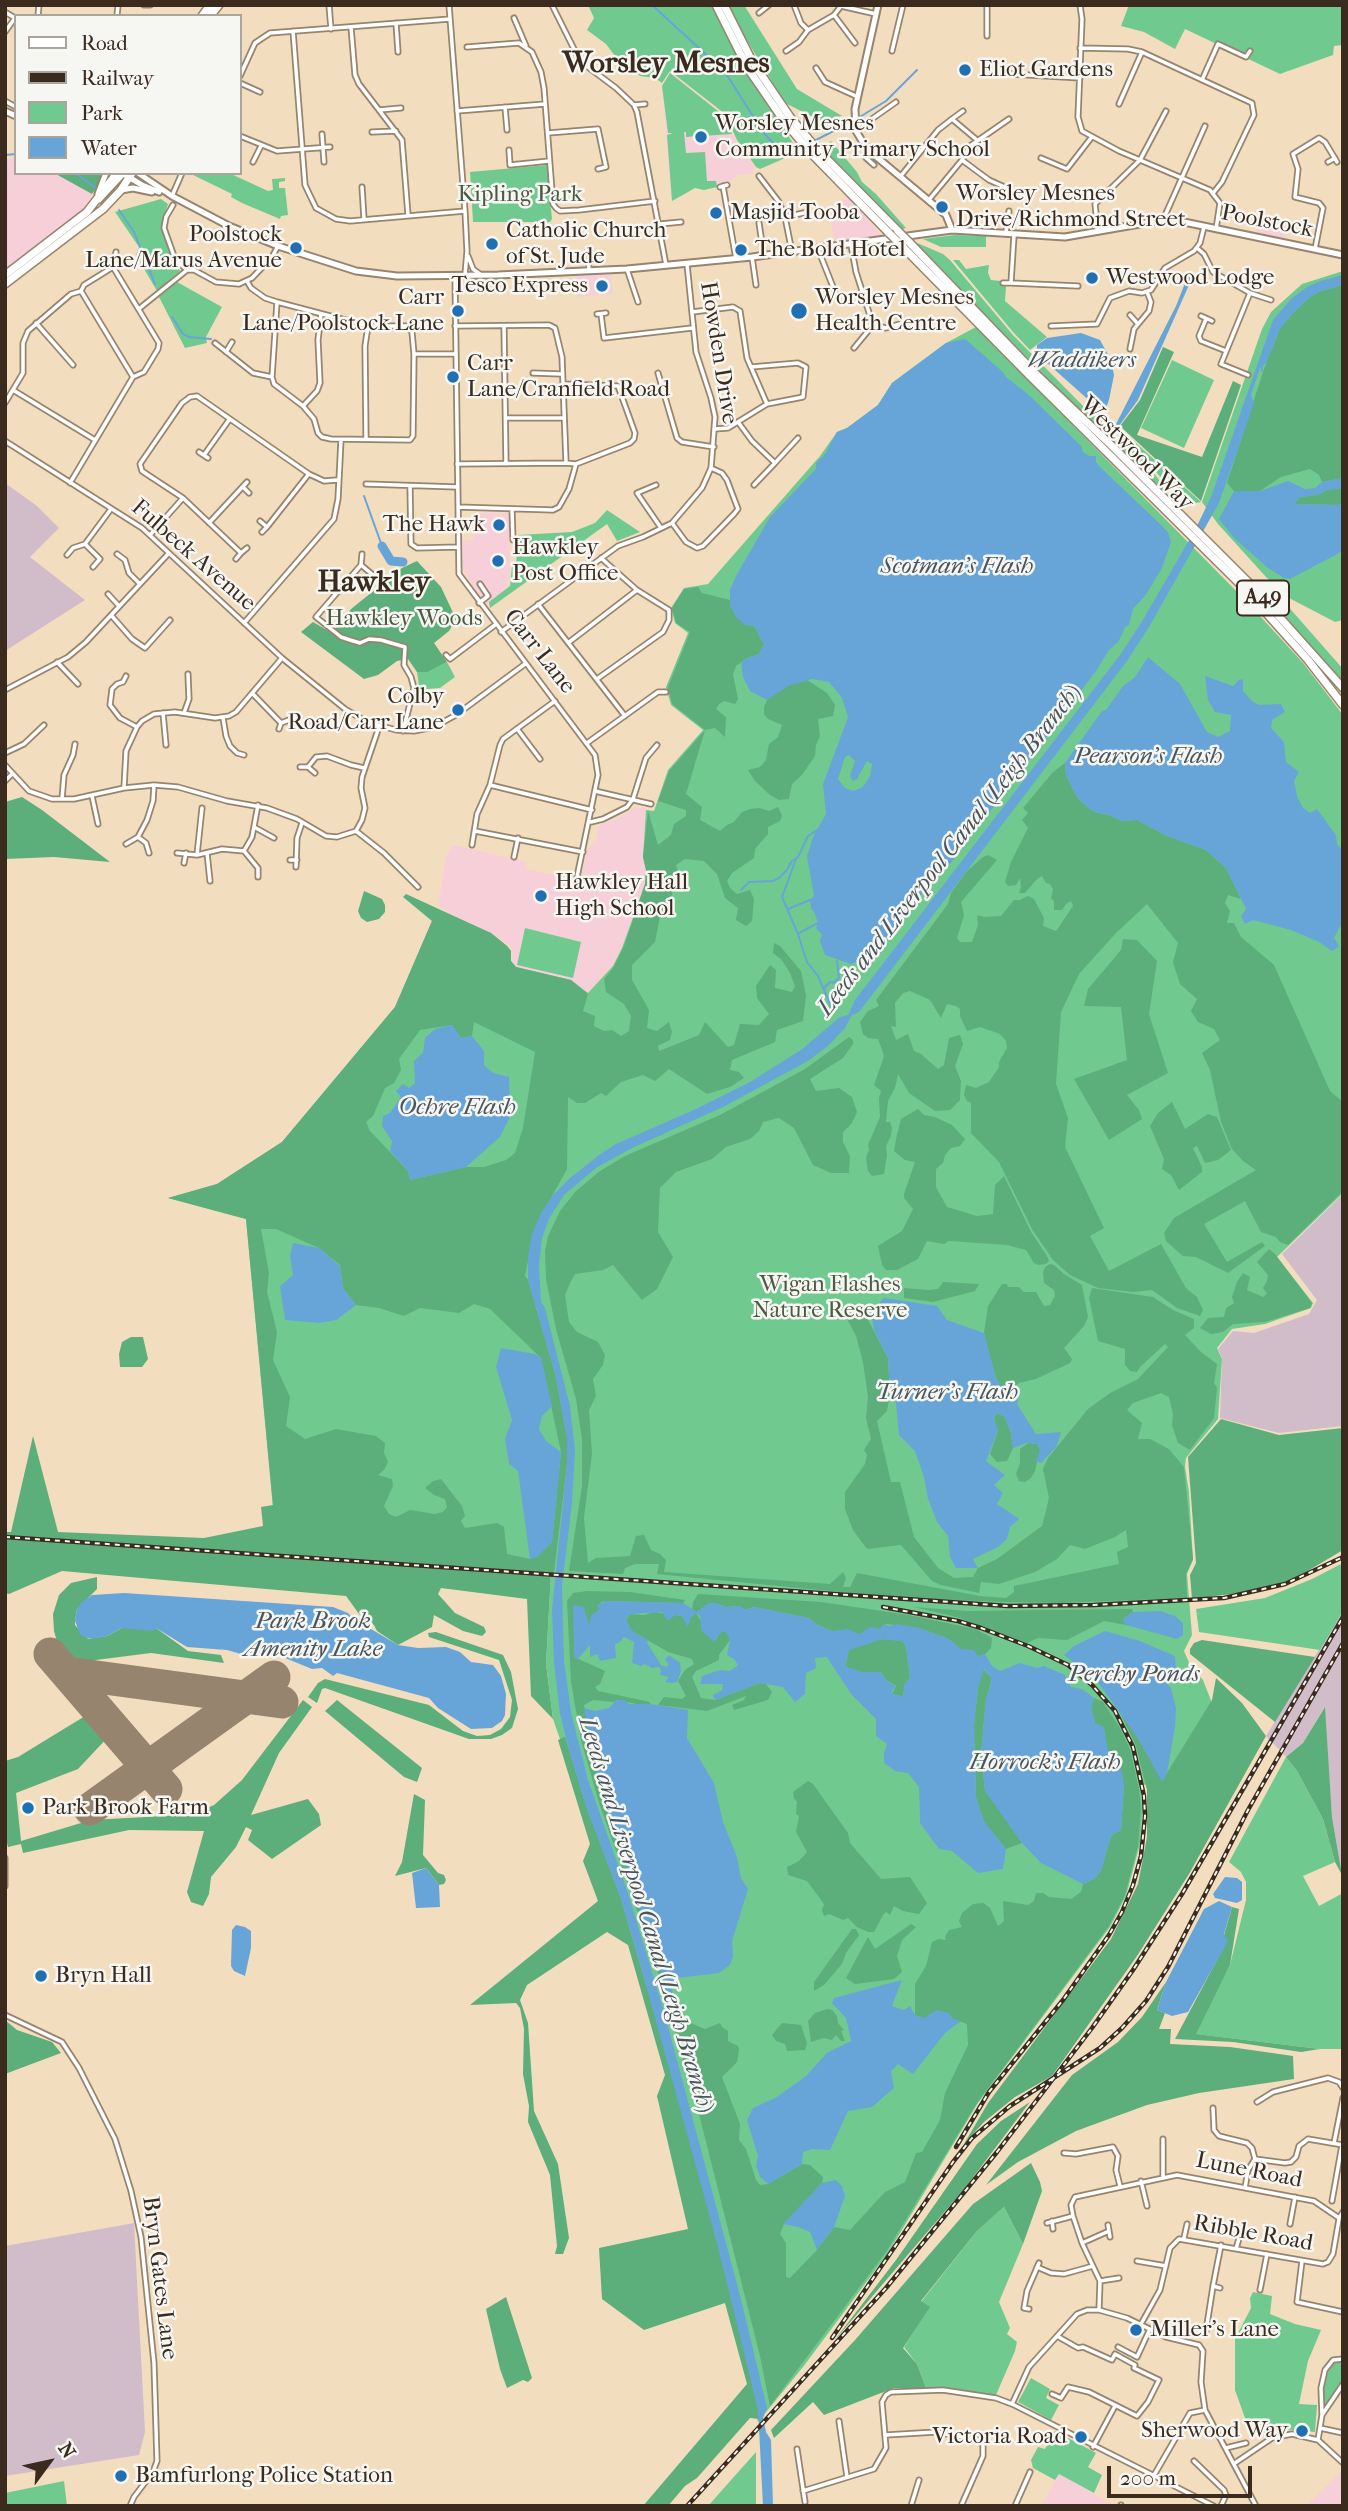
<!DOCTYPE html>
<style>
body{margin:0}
#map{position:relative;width:1348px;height:2511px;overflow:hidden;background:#f3ddbf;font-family:"IM FELL French Canon",serif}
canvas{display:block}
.frame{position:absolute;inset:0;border:7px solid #3b2a1e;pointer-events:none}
.legend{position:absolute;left:14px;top:14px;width:228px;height:161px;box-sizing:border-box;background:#f6f6f2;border:2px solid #aba49d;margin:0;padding:9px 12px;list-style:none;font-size:21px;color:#3b2a1e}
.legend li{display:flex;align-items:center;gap:14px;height:35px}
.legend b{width:35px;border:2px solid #aba49d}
.north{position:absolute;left:14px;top:2427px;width:70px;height:70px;-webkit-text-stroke:5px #f6f6f2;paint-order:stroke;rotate:57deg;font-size:19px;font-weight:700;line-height:28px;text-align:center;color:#3b2a1e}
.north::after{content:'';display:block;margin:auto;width:24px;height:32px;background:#3b2a1e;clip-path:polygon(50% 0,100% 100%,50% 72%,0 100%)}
.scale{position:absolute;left:1107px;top:2466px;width:145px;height:32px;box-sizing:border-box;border:4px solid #3b2a1e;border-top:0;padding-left:9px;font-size:21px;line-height:24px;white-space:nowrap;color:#3b2a1e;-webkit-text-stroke:5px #f6f6f2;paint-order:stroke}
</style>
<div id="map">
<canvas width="1348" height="2511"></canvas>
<div class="frame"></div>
<ul class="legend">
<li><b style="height:9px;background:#fff"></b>Road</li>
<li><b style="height:9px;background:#3b2a1e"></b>Railway</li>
<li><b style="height:19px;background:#70ca90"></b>Park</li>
<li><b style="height:19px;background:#67a5d9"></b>Water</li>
</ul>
<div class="north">N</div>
<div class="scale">200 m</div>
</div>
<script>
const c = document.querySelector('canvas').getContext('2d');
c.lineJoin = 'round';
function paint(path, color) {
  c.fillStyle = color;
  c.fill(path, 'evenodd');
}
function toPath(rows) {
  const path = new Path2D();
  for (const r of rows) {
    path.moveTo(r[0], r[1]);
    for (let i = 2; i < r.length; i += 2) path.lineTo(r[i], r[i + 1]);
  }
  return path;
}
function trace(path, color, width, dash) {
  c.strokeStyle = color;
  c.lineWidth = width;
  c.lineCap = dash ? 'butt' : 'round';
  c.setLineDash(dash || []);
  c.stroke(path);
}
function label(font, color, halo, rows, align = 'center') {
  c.font = font + ' "IM FELL French Canon",serif';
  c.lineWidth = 5;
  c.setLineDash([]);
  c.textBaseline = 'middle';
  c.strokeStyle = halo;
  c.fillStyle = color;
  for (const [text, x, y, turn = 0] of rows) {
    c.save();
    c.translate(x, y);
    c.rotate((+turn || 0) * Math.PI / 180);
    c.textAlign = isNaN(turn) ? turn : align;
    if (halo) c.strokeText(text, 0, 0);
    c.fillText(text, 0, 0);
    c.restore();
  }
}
paint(toPath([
 [670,72,724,115,735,139,755,168,752,174,737,175,727,184,704,190,695,188,672,201,662,85],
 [16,157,16,173,54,173,92,194,76,222,5,274,5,160],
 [849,197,882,236,836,243,827,208,837,205],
 [1260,214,1289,220,1285,239,1256,232],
 [611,273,613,294,578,297,576,276],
 [476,513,509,513,510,576,507,582,510,586,486,605,463,570,462,541,473,540,473,515],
 [636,807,646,810,643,857,646,870,645,884,622,948,613,966,588,994,517,967,512,962,513,952,509,945,491,933,464,922,441,907,439,902,446,857,453,845,527,862,526,869,580,881,588,848,596,841,598,826,621,817],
 [1343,2470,1343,2500,1336,2506,1306,2506],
 [1059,2474,1084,2488,1115,2506,1041,2506]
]), '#f6cfd8');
paint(toPath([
 [5,483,37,506,59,528,30,557,85,600,5,651],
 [1343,1194,1343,1426,1279,1433,1220,1418,1222,1358,1218,1349,1233,1331,1254,1333,1309,1314,1317,1300,1282,1254],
 [1343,1610,1343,1875,1342,1875,1332,1817,1324,1708,1303,1743,1286,1757,1266,1736],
 [134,2223,145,2432,139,2455,5,2476,5,2246]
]), '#d1bdca');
paint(toPath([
 [588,5,715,5,765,101,799,152,760,169,756,167,737,140,725,114,670,71,662,83,655,78,640,76,615,56,606,44,587,30,594,18],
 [729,5,744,5,797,89,842,116,834,117,822,126,813,117,785,103,735,21],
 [1129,5,1343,5,1343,45,1334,46,1333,55,1280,74,1185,29,1175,49,1144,32,1121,26],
 [670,73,723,115,732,134,686,137,686,132,684,132,686,153,705,152,707,181,716,181,717,187,704,190,695,188,672,201,667,135,673,133,668,133,662,86],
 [831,141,857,172,862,182,876,194,906,228,900,230,820,148],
 [547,165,552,219,550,222,473,222,470,172],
 [194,173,229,173,268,191,273,190,272,179,285,178,285,181,279,182,279,188,285,188,288,215,281,216,280,219,242,203,231,197,232,194,193,175],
 [161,199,168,204,162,223,164,237,180,271,157,291,136,255,139,247,115,212],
 [955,235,986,236,986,247,941,247,923,239],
 [915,242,943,254,950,260,1013,335,1086,409,1106,423,1099,430,913,243],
 [953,260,959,260,966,269,989,265,988,273,991,280,1001,281,1001,286,1006,286,1005,301,1047,337,1030,350,1013,332],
 [1343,271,1343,620,1335,622,1291,599,1266,577,1218,524,1202,502,1262,329,1271,312,1302,284],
 [177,282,222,307,206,337,207,343,185,348,159,297],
 [976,327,1249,604,1304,664,1343,715,1343,1193,1277,1257,1313,1303,1311,1308,1265,1324,1232,1329,1217,1348,1222,1359,1218,1419,1186,1458,1185,1467,1189,1492,1193,1560,1187,1574,1192,1635,1184,1651,1191,1667,1203,1680,1212,1703,1162,1784,1140,1785,1143,1807,1140,1844,1126,1896,1110,1927,978,2103,888,2253,803,2367,758,2422,674,2096,626,1929,553,1719,546,1664,551,1573,277,1551,246,1219,168,1198,217,1184,282,1142,395,1007,432,921,464,922,491,933,507,946,511,951,511,961,516,967,571,980,588,993,613,966,622,948,645,884,646,870,643,857,646,810,654,811,668,770,703,730,671,705,666,687,688,633,675,623,671,608,684,588,708,584,820,456,837,432,847,428,878,405,892,383,946,343],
 [1172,360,1214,380,1184,448,1141,428],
 [1125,433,1201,502,1196,503,1183,498,1165,483,1145,458,1122,435],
 [1120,437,1143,459,1163,485,1167,496,1114,444],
 [607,510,640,532,617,541,607,524,490,608,489,602,510,586,512,566,516,565,518,535,572,532,595,523],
 [1278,595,1343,669,1343,685,1271,601],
 [447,662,455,677,440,688,427,689,419,686,417,672,428,672],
 [525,928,581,942,573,978,517,965],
 [1343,1563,1343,1611,1320,1650,1199,1632,1196,1609,1265,1598,1312,1579],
 [1286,1757,1297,1771,1323,1819,1335,1862,1303,1876,1319,1906,1343,1893,1343,2049,1320,2049,1195,2034,1230,1965,1246,1900,1246,1882,1241,1872,1229,1862],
 [1004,2207,1023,2244,999,2302,1010,2328,1007,2334,1017,2342,1015,2351,996,2395,945,2388,926,2388,917,2364,904,2347,929,2307,921,2302,977,2231],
 [1253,2292,1272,2296,1270,2314,1295,2324,1321,2330,1308,2361,1299,2404,1317,2405,1315,2432,1282,2429,1267,2435,1245,2418,1235,2390,1235,2339,1251,2308,1250,2298],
 [1334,2360,1343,2362,1343,2378,1324,2410,1323,2390,1326,2373],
 [1031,2378,1050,2389,1046,2398,1059,2405,1051,2420,1018,2402],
 [1055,2431,1096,2453,1088,2467,1102,2475,1094,2493,1059,2474,1055,2480,1033,2468,1031,2460,1038,2447,1045,2449],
 [756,2452,756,2506,708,2506],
 [64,2481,67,2506,5,2506,5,2493]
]), '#70ca90');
paint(toPath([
 [54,173,100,173,101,182,92,194],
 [1343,285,1343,478,1322,482,1319,475,1310,469,1281,477,1260,491,1234,491,1227,483,1266,363,1280,329,1292,314,1310,297,1321,291],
 [1163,347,1174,352,1137,435,1202,457,1233,381,1241,385,1201,501,1120,426,1140,400],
 [1343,488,1343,503,1338,505,1294,504,1300,497,1317,495,1327,490],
 [417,561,441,587,456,619,449,631,434,643,447,662,428,672,417,672,408,659,397,661,378,675,364,679,301,632,313,622,332,633,351,609,402,568],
 [698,587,702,593,730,600,730,606,754,626,764,644,759,654,747,658,736,666,733,674,738,699,735,704,724,701,719,704,716,709,726,717,725,737,715,728,705,730,686,794,702,807,700,820,720,831,727,825,734,822,742,812,750,809,759,808,769,811,778,807,782,816,780,821,768,827,768,834,755,849,754,858,732,873,727,881,730,888,737,894,750,890,754,899,752,921,746,926,736,920,738,908,725,898,717,874,704,861,685,859,676,865,678,871,674,877,671,903,660,916,655,942,632,965,632,980,649,1010,647,1028,657,1031,669,1022,672,1032,670,1040,658,1046,659,1051,699,1035,705,1022,728,1047,734,1045,740,1024,759,1025,769,1014,757,998,756,986,770,965,776,970,775,988,792,992,795,986,790,973,782,960,773,953,774,943,780,946,801,971,806,996,803,1021,777,1030,775,1042,732,1060,730,1070,739,1072,744,1078,730,1087,707,1094,669,1069,655,1081,643,1075,621,1082,606,1096,601,1093,585,1103,577,1103,568,1097,567,1169,535,1227,525,1276,528,1280,555,1373,567,1437,567,1464,554,1573,551,1573,546,1664,553,1719,531,1696,527,1599,441,1588,438,1594,455,1613,484,1627,486,1632,482,1636,463,1631,434,1615,432,1627,398,1645,377,1631,374,1625,362,1618,346,1596,62,1571,9,1594,5,1593,5,1532,11,1532,33,1436,58,1532,204,1538,263,1526,261,1507,273,1505,246,1219,168,1198,217,1184,282,1142,395,1007,432,921,403,897,406,894,491,933,507,946,511,951,511,961,516,967,571,980,588,994,583,1011,595,1016,594,1026,604,1031,612,1030,621,1036,629,1031,631,1016,624,1004,606,992,604,979,613,968,624,946,645,884,646,870,643,857,648,811,658,845,671,835,674,824,686,816,686,810,658,801,669,771,705,730,672,704,668,687,690,632,676,623,672,608,684,589],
 [474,1022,535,1052,523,1128,515,1153,506,1160,484,1167,466,1167,410,1180,408,1171,370,1131,366,1122,373,1116,385,1088,394,1083,401,1070,399,1059,420,1030,452,1025,461,1038,472,1036],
 [261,1229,276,1229,319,1248,340,1265,343,1288,356,1305,379,1308,404,1316,420,1308,459,1313,474,1304,490,1309,541,1358,561,1452,552,1542,530,1559,507,1554,504,1527,497,1523,465,1528,461,1521,465,1516,462,1506,441,1479,433,1481,425,1488,434,1495,445,1499,447,1507,443,1512,435,1514,410,1510,396,1517,389,1514,384,1506,393,1486,392,1479,378,1475,384,1470,388,1462,384,1453,385,1443,376,1436,336,1429,305,1439,286,1426,290,1397,273,1360,277,1332,267,1292,269,1273],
 [807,680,827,693,835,705,833,716,818,719,820,736,816,745,815,756,802,775,792,784,789,799,779,800,770,795,755,781,748,770,760,767,766,760,769,744,778,737,782,725,768,719,764,714,764,707,767,700,788,685],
 [1065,763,1066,775,1073,790,1080,801,1094,812,1109,815,1122,821,1137,820,1167,836,1206,850,1226,868,1241,899,1228,895,1225,903,1230,911,1227,923,1234,923,1241,937,1274,965,1330,1091,1343,1102,1343,1191,1288,1245,1280,1242,1276,1237,1261,1232,1245,1201,1204,1224,1227,1262,1262,1242,1265,1246,1228,1273,1196,1257,1183,1256,1166,1241,1164,1233,1174,1218,1256,1170,1243,1161,1232,1149,1221,1122,1210,1070,1202,1053,1220,1040,1214,1029,1198,1022,1191,1011,1197,999,1180,984,1173,962,1178,943,1147,904,1116,933,1079,974,1061,1012,1056,1084,1068,1118,1065,1147,1104,1228,1090,1236,1109,1271,1161,1244,1186,1288,1197,1297,1203,1310,1200,1316,1177,1308,1152,1290,1133,1292,1098,1288,1070,1275,1053,1260,1032,1229,999,1162,971,1133,971,1103,967,1101,964,1095,966,1085,976,1088,989,1082,999,1067,999,1062,1007,1048,1006,1041,1000,1034,980,1027,967,1031,960,1016,960,1009,956,1006,947,1004,941,1018,930,1000,910,991,903,993,895,1003,896,1027,891,1026,896,1040,908,1034,914,1051,921,1054,938,1069,944,1065,949,1038,960,1035,963,1044,955,1066,961,1081,960,1100,950,1110,935,1111,909,1093,898,1074,895,1088,888,1101,886,1122,890,1122,892,1128,891,1136,886,1146,887,1155,884,1174,872,1176,868,1171,866,1158,869,1150,868,1145,880,1117,879,1098,881,1091,874,1085,884,1056,878,1039,868,1038,863,1034,860,1022,868,1011,879,1006,876,1000,948,904,951,893,966,872,983,857,988,855,997,860,961,902,964,915,957,938,960,942,972,942,978,925,977,915,984,917,1001,916,1014,900,1020,900,1028,896,1034,899,1044,918,1043,926,1056,931,1073,906,1071,901,1066,904,1062,910,1054,910,1054,901,1051,898,1053,889,1050,884,1046,883,1042,876,1036,880,1025,893,1019,893,1021,887,1020,878,1016,885,1008,886,1005,882,1011,862,1028,828,1022,820,1028,813,1023,808,1053,772],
 [22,797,42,810,110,862,54,857,5,859,5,802],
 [364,891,382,899,385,905,385,912,379,919,367,922,361,918,358,911],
 [1123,939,1137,940,1157,961,1149,1014,1168,1073,1127,1095,1139,1110,1142,1119,1109,1140,1074,1079,1127,1060,1121,1007,1084,1006,1088,989,1121,950],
 [849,1037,853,1040,853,1044,843,1058,810,1079,816,1091,839,1088,852,1097,857,1112,852,1123,843,1132,843,1142,850,1156,849,1173,831,1173,813,1165,794,1128,779,1118,763,1122,759,1131,750,1139,726,1147,712,1159,676,1172,660,1188,658,1232,673,1257,657,1289,642,1300,613,1265,603,1270,575,1274,570,1283,565,1295,569,1322,577,1332,598,1342,605,1355,603,1365,593,1379,596,1396,589,1410,592,1454,584,1518,588,1563,596,1558,630,1556,636,1536,644,1535,651,1550,660,1554,666,1560,664,1572,830,1584,843,1572,846,1578,843,1587,850,1587,857,1573,980,1596,1006,1598,1014,1592,1014,1586,1119,1564,1117,1552,1128,1547,1126,1530,1115,1537,1085,1549,1070,1545,1057,1559,1035,1572,999,1584,981,1582,979,1593,941,1585,932,1581,901,1545,867,1549,853,1530,845,1509,845,1492,865,1464,867,1455,864,1450,871,1439,866,1418,868,1397,863,1362,856,1336,842,1309,854,1310,866,1316,888,1358,890,1394,887,1411,877,1421,891,1482,900,1482,914,1537,938,1568,954,1578,973,1577,978,1568,997,1559,1042,1526,1049,1498,1043,1469,1048,1458,1088,1409,1110,1393,1138,1379,1168,1347,1165,1344,1141,1366,1137,1372,1130,1371,1125,1365,1125,1349,1098,1341,1089,1298,1092,1288,1153,1297,1173,1310,1194,1319,1194,1328,1185,1335,1201,1352,1217,1364,1214,1383,1217,1388,1214,1418,1190,1450,1178,1443,1172,1425,1173,1414,1169,1397,1161,1393,1133,1403,1127,1410,1142,1423,1138,1439,1150,1439,1169,1449,1184,1467,1193,1559,1186,1574,1187,1598,1062,1603,1000,1602,891,1597,657,1574,659,1564,635,1564,625,1568,623,1574,569,1571,582,1486,582,1439,576,1399,556,1329,546,1279,545,1251,548,1236,560,1211,576,1191,600,1171,625,1156,720,1115,805,1069],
 [1172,1102,1185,1129,1208,1114,1217,1117,1231,1150,1218,1160,1205,1163,1197,1146,1193,1148,1202,1167,1202,1172,1179,1190,1171,1175,1162,1169,1164,1159,1150,1126,1158,1113],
 [918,1109,924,1115,935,1117,952,1125,965,1139,960,1146,951,1148,945,1155,943,1163,936,1169,936,1187,947,1207,977,1216,993,1214,995,1185,1004,1176,1031,1232,1047,1256,1049,1261,1046,1264,1038,1265,1034,1263,1026,1250,1007,1245,949,1241,944,1244,927,1241,918,1259,897,1270,886,1270,882,1265,878,1246,902,1231,913,1209,904,1198,904,1194,915,1162,905,1160,894,1151,896,1139,901,1119],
 [1269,1249,1275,1254,1312,1303,1310,1308,1265,1322,1233,1324,1223,1332,1211,1334,1200,1328,1208,1318,1224,1317,1226,1308,1234,1303,1232,1297,1237,1282,1243,1273,1250,1277,1247,1290,1263,1297,1267,1294,1263,1288,1267,1281,1268,1275,1257,1262],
 [1050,1264,1054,1265,1064,1274,1082,1285,1088,1317,1084,1326,1064,1348,1072,1359,1070,1363,1036,1379,1019,1383,1007,1392,997,1381,987,1346,984,1333,988,1306,1002,1284,1007,1284,1008,1287,1019,1287,1024,1292,1036,1292,1044,1306,1050,1305,1055,1296,1054,1290,1044,1283,1043,1272,1045,1267],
 [943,1282,979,1284,975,1291,933,1302,904,1298,904,1288,928,1290,938,1289],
 [131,1337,143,1337,148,1359,142,1367,120,1367,119,1354,122,1342],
 [997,1413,1004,1416,1011,1433,1013,1448,1007,1461,997,1462,990,1454,998,1430,994,1418],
 [1221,1419,1279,1435,1343,1428,1343,1550,1306,1572,1278,1585,1247,1592,1192,1599,1190,1575,1196,1563,1188,1457],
 [1028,1443,1037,1444,1040,1450,1035,1471,1031,1478,1025,1482,1019,1481,1016,1474,1020,1463,1020,1449],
 [97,1577,97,1589,77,1609,75,1621,75,1625,88,1639,107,1636,122,1628,156,1628,188,1651,221,1655,224,1663,151,1653,72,1663,60,1652,54,1631,53,1614,59,1595,71,1583],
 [587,1591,630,1592,685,1600,683,1603,607,1601,601,1602,599,1610,588,1626,584,1608,574,1657,605,1671,600,1684,595,1687,598,1691,650,1702,650,1704,641,1705,617,1700,614,1702,593,1700,584,1705,590,1740,648,1933,648,1941,599,1803,581,1740,571,1682,567,1601,573,1593],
 [698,1594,821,1602,909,1615,975,1629,992,1638,991,1648,985,1654,978,1656,961,1650,949,1639,919,1628,886,1624,880,1629,859,1634,832,1631,817,1625,809,1618,754,1607,744,1610,740,1606,726,1607,719,1604,709,1603,697,1612,692,1610,693,1602],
 [913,1607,967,1611,1132,1609,1133,1612,1123,1619,1126,1625,1104,1621,1067,1640,1038,1638,1027,1643,957,1617],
 [654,1612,682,1616,687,1625,690,1618,696,1613,714,1642,721,1632,726,1632,729,1636,730,1640,719,1655,719,1660,696,1671,692,1677,701,1698,715,1700,760,1683,766,1684,772,1692,768,1700,734,1710,732,1705,744,1700,746,1696,707,1711,658,1705,664,1697,682,1699,686,1696,678,1681,685,1670,694,1664,692,1659,668,1652,632,1631,626,1620,630,1614,644,1615],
 [436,1632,503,1655,511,1672,518,1709,512,1728,502,1735,491,1739,469,1739,325,1688,322,1689,317,1703,308,1697,318,1683,325,1679,429,1705,463,1731,477,1736,490,1735,501,1729,510,1717,512,1700,499,1660,429,1637,428,1633],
 [882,1639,902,1641,906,1646,910,1678,905,1683,903,1697,892,1694,896,1686,885,1679,881,1672,862,1672,845,1667,849,1650],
 [1202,1640,1315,1657,1275,1722,1190,1654,1190,1649,1194,1643],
 [983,1669,992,1678,986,1699,981,1753,985,1790,1022,1843,1006,1849,984,1822,976,1797,974,1725,978,1688],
 [1216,1678,1242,1703,1266,1736,1189,1874,1137,1956,1052,2076,1015,2097,984,2122,964,2144,988,2103,1111,1939,1138,1884,1147,1837,1147,1790,1136,1746,1118,1708,1139,1740,1162,1781,1212,1700],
 [1094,1698,1103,1702,1120,1728,1130,1749,1139,1789,1141,1808,1138,1846,1125,1895,1109,1926,977,2103,886,2252,770,2406,760,2356,698,2110,652,1953,656,1955,668,1993,672,1993,674,1997,672,2002,675,2004,681,2019,705,2029,720,2023,722,2027,728,2031,728,2041,738,2046,739,2050,737,2062,722,2077,740,2124,739,2140,746,2149,756,2180,760,2185,768,2184,802,2164,810,2165,823,2177,822,2183,784,2224,780,2234,786,2243,786,2277,790,2278,817,2250,834,2227,850,2230,885,2192,905,2182,916,2153,922,2152,940,2120,945,2093,968,2045,967,2024,953,2019,924,2018,915,2015,915,1984,926,1966,932,1942,939,1939,946,1940,945,1937,949,1930,962,1927,959,1921,962,1913,973,1904,983,1903,990,1908,998,1926,1004,1921,1003,1901,1028,1905,1034,1901,1036,1893,1043,1893,1049,1897,1071,1899,1081,1892,1083,1884,1094,1879,1101,1871,1111,1836,1121,1830,1124,1786,1095,1723,1091,1708],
 [303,1700,312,1707,279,1753,251,1815,308,1799,319,1814,321,1825,272,1859,248,1840,252,1830,246,1827,236,1847,211,1877,209,1894,203,1906,191,1902,187,1892,204,1831,129,1830,23,1853,21,1844,8,1847,5,1835,5,1761,18,1757,90,1713,110,1735,78,1769,16,1793,21,1841,91,1820,183,1815,198,1812,214,1805,242,1780],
 [337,1700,422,1768,417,1782,404,1777,325,1711],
 [1325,1707,1332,1817,1342,1875,1335,1862,1323,1819,1297,1771,1286,1757,1303,1743],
 [565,1737,587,1809,620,1896,673,2077,724,2269,758,2409,759,2419,750,2418,697,2478,685,2486,668,2506,643,2506,747,2384,725,2303,644,2330,602,2299,599,2248,688,2229,657,2096,665,2075,628,1945,607,1932,527,1985,520,2000,528,2023,534,2111,558,2164,569,2238,563,2254,555,2254,557,2246,550,2175,528,2122,529,2106,523,2074,524,2029,520,2008,516,2003,470,2005,598,1901,583,1861,590,1844,558,1740],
 [808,1781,813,1784,848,1833,850,1843,881,1879,910,1877,927,1903,919,1914,903,1911,894,1906,890,1915,886,1912,883,1915,874,1932,868,1932,857,1927,848,1918,843,1920,829,1914,824,1916,822,1910,824,1904,807,1881,788,1875,787,1867,799,1861,807,1852,796,1832,799,1816,796,1814,797,1802,794,1798,793,1792],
 [414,1794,425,1800,423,1855,438,1873,444,1875,446,1880,444,1884,439,1885,426,1868,395,1876,402,1862],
 [1232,1907,1239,1909,1230,1965,1196,2034,1320,2049,1301,2052,1233,2042,1175,2039,1227,1941,1224,1935],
 [911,1924,916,1927,902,1940,897,1956,902,1972,894,1979,855,1984,846,1978,868,1937,875,1949],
 [852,1929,856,1929,859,1935,846,1953,842,1964,824,1985,814,1991,814,1982],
 [1166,1982,1157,2010,1165,2013,1159,2029,1171,2029,1170,2044,1230,2047,1293,2056,1294,2079,1199,2093,1147,2105,1076,2131,1018,2162,986,2185,1072,2075,1118,2042,1142,2017],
 [827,2009,832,2010,837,2016,838,2023,844,2030,841,2031,845,2041,841,2041,836,2035,832,2040,824,2038,811,2042,808,2021,815,2013],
 [5,2020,17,2030,52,2042,61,2053,5,2074],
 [782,2023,801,2025,807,2043,805,2050,787,2051,785,2044,776,2041,772,2035],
 [1030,2102,965,2188,834,2341,896,2260,977,2144,1001,2121],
 [1031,2163,1040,2182,1042,2191,1023,2244,1004,2207,977,2231,921,2301,930,2307,903,2348,917,2364,926,2388,894,2388,824,2415,813,2402,774,2438,771,2430,855,2340,973,2204],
 [506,2297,532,2378,528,2382,523,2380,507,2388,500,2369,486,2309]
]), '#5cae7a');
paint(toPath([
 [1189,273,1193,276,1138,400,1119,426,1116,424,1176,306],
 [1343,275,1343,285,1321,291,1310,297,1292,314,1280,329,1266,363,1260,368,1251,395,1254,403,1219,503,1149,627,1127,661,879,986,859,1012,852,1015,845,1028,828,1046,808,1061,723,1107,632,1148,596,1168,564,1195,549,1219,542,1238,539,1266,541,1302,545,1308,570,1406,575,1450,572,1503,562,1585,564,1661,571,1712,588,1780,628,1893,663,2008,741,2299,767,2408,763,2418,766,2432,771,2440,773,2506,763,2506,758,2409,716,2239,640,1963,620,1896,587,1809,569,1750,560,1714,554,1663,552,1610,567,1464,567,1437,555,1373,528,1280,528,1257,532,1234,541,1213,553,1195,569,1179,599,1155,616,1144,696,1109,750,1082,801,1050,840,1017,848,1015,855,1000,1120,655,1141,623,1195,530,1211,497,1273,320,1291,299,1307,287,1320,281],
 [1081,333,1100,340,1111,360,1114,375,1109,400,1106,408,1101,411,1046,362,1037,350,1037,345,1047,338],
 [965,339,1003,372,1006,377,1030,396,1081,446,1083,452,1089,456,1096,456,1096,462,1100,467,1158,522,1168,532,1171,542,1162,568,1145,596,1133,609,1129,625,1125,627,1119,641,1109,650,1096,671,1069,707,1060,714,1051,731,950,864,946,863,940,869,905,916,870,956,851,964,825,955,820,941,822,935,816,928,818,923,814,912,811,909,810,900,814,896,807,856,813,837,826,814,823,784,848,717,842,698,829,682,812,679,788,686,767,700,750,691,743,677,741,663,747,658,759,654,764,644,754,626,745,625,736,617,730,606,730,590,736,576,770,517,816,469,816,463,825,454,837,432,847,428,878,405,892,383,946,343],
 [849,755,855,761,850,776,853,781,857,779,867,761,872,764,870,776,865,784,861,788,853,791,845,788,838,779,845,757],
 [1343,478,1343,488,1327,490,1317,495,1300,497,1294,504,1338,505,1343,503,1343,551,1290,579,1284,578,1268,568,1234,538,1219,519,1234,491,1260,491,1288,481,1305,489,1315,488,1322,482],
 [1148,657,1180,684,1207,732,1218,737,1230,731,1231,715,1215,712,1208,700,1205,676,1233,686,1239,680,1243,679,1243,691,1252,701,1259,705,1281,704,1285,712,1272,720,1271,728,1284,742,1286,762,1299,772,1294,781,1297,796,1303,808,1310,813,1317,809,1336,835,1337,844,1343,852,1343,921,1334,938,1339,946,1334,950,1332,951,1319,942,1291,930,1253,920,1245,924,1241,916,1246,909,1226,868,1206,850,1167,836,1137,820,1122,821,1109,815,1094,812,1080,801,1073,790,1066,775,1065,763,1102,711,1106,710,1123,686,1135,677],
 [452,1025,461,1038,472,1036,484,1051,484,1065,493,1073,509,1077,510,1117,500,1137,466,1167,410,1180,408,1171,390,1151,392,1141,382,1126,383,1116,390,1113,401,1097,396,1091,403,1084,409,1088,415,1083,414,1061,423,1053,425,1038,435,1029],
 [293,1243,319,1248,340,1266,343,1288,356,1305,336,1320,319,1323,285,1320,280,1286,293,1275,290,1256],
 [884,1298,937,1306,947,1320,984,1333,997,1381,1007,1392,1020,1393,1017,1404,1036,1434,1061,1432,1057,1446,1041,1463,1036,1462,1040,1450,1037,1444,1027,1443,1013,1448,1011,1433,1004,1416,997,1413,994,1417,998,1430,986,1461,1005,1475,994,1485,1003,1493,997,1504,1019,1519,1010,1527,1007,1539,998,1547,973,1559,978,1568,956,1568,950,1557,948,1536,937,1522,928,1499,924,1477,915,1451,899,1435,894,1383,889,1378,888,1358,874,1330,871,1311],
 [501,1348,535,1354,541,1357,552,1406,542,1416,539,1429,546,1441,561,1452,552,1542,537,1557,530,1559,518,1471,509,1464,505,1439,512,1420,496,1367],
 [124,1593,333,1607,348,1613,361,1627,371,1629,398,1645,418,1648,446,1647,460,1652,471,1662,493,1665,501,1676,506,1694,505,1715,502,1721,492,1728,471,1729,438,1708,429,1698,337,1673,333,1676,322,1668,312,1669,273,1653,244,1655,227,1650,187,1647,156,1628,153,1631,122,1628,107,1636,93,1639,86,1638,80,1634,75,1621,77,1609,82,1602,92,1595],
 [607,1601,683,1603,697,1612,709,1603,719,1604,726,1607,741,1606,745,1610,754,1607,809,1618,817,1625,832,1631,848,1629,859,1634,870,1627,880,1629,883,1624,890,1626,896,1624,919,1628,949,1639,961,1649,974,1650,978,1656,985,1654,992,1666,1000,1671,1020,1663,1037,1668,1044,1666,1065,1675,1071,1687,1082,1689,1094,1698,1091,1708,1095,1723,1104,1727,1109,1756,1118,1763,1122,1772,1124,1786,1121,1830,1111,1836,1101,1871,1094,1879,1083,1884,1041,1863,1022,1843,985,1791,981,1753,986,1699,992,1679,984,1669,978,1688,974,1725,976,1797,984,1821,1006,1849,1003,1869,978,1873,952,1851,939,1849,920,1823,919,1787,908,1773,895,1771,884,1763,884,1753,887,1744,876,1736,876,1719,851,1694,827,1657,815,1658,816,1668,806,1673,805,1694,795,1702,783,1687,760,1683,715,1700,713,1695,722,1690,723,1684,700,1684,702,1676,720,1670,730,1671,738,1665,734,1659,727,1655,730,1640,726,1632,721,1632,714,1642,701,1630,700,1616,696,1613,690,1618,690,1622,687,1626,682,1616,675,1615,668,1621,662,1612,630,1614,626,1619,632,1631,648,1640,647,1643,661,1665,666,1667,669,1665,665,1659,669,1655,680,1663,681,1671,677,1682,672,1683,665,1682,669,1677,660,1675,661,1670,659,1667,652,1668,645,1664,641,1666,632,1663,634,1642,624,1637,620,1642,615,1644,616,1658,600,1661,597,1654,590,1657,590,1645,578,1659,574,1657,573,1605,584,1607,589,1625,591,1615,599,1610,597,1605],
 [882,1639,902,1641,906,1646,910,1678,905,1683,903,1696,892,1694,892,1691,896,1687,885,1679,881,1672,862,1672,845,1666,849,1650],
 [1160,1611,1175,1616,1183,1623,1183,1635,1177,1639,1126,1625,1123,1619,1133,1612],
 [1105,1631,1140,1641,1175,1656,1177,1684,1168,1681,1167,1684,1171,1688,1176,1708,1175,1727,1167,1773,1162,1782,1139,1740,1097,1681,1064,1655,1074,1646],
 [617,1700,624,1700,629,1704,650,1704,688,1710,687,1738,714,1783,723,1822,737,1857,741,1878,748,1889,732,1941,733,1957,730,1965,719,1973,678,1978,673,1985,672,1993,668,1994,656,1955,652,1953,648,1942,648,1933,631,1879,603,1801,590,1740,584,1708,595,1711,609,1708],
 [426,1868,439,1885,440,1907,416,1908,412,1873],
 [1225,1877,1237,1878,1242,1882,1242,1900,1237,1903,1215,1898,1213,1894],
 [1219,1901,1232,1907,1224,1934,1228,1941,1188,2012,1172,2016,1157,2010,1166,1982,1204,1909],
 [236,1925,245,1927,251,1931,251,1948,245,1976,234,1971,231,1966,232,1930],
 [902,1980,892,2006,904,2010,910,2006,915,2015,924,2018,936,2010,949,2013,953,2019,961,2021,945,2033,913,2074,898,2064,891,2071,894,2088,872,2107,848,2111,830,2150,812,2149,803,2152,802,2164,768,2184,760,2177,756,2166,758,2156,747,2120,753,2108,777,2097,806,2076,827,2053,851,2041,846,2018,832,2003,834,1998],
 [836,2180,842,2186,845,2196,834,2227,817,2250,810,2232,798,2227,783,2224,822,2183]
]), '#67a5d9');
trace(toPath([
 [652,5,725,72,763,132,775,145,788,152,803,147],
 [858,118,886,101,917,70],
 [814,141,853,121],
 [5,155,16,154],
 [75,173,97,189],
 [119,210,134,232,155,284],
 [172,317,183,334,189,337,211,339],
 [1262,371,1262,365],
 [1110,434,1117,425],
 [364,496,382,546],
 [796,859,782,897,798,934,807,962,818,976,832,1008],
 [741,890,749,882,773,881,779,878,787,870,791,862,798,857,808,836,820,828],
 [788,909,810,900],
 [799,933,818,923],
 [824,988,830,982,834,983,839,978,837,961]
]), '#67a5d9', 2);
trace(toPath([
 [382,546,391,561,403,562]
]), '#67a5d9', 9);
trace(toPath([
 [50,1654,166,1789],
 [67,1673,282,1702],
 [90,1809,274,1677]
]), '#97846e', 33);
const street = toPath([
 [144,5,150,5],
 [329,5,331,29],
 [449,5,465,211,467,251,465,275],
 [552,5,580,61,616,88,634,105,637,112,666,265],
 [794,5,801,23,808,30,834,15,841,6],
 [987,5,987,36],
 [1080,5,1082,19,1078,117,1082,131,1119,151,1210,190,1220,203,1216,229],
 [841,6,876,14],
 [5,12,15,18],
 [759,13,769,5],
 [834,15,855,43],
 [38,16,39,5],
 [117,16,118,5],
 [514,18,526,46],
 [396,23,398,52],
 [351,27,355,75,359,84,402,140,408,215],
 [293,31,305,185,316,208,336,219,350,221,465,211],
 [5,32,15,18],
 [467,47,519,43,532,52,541,72,544,88,553,204,556,208,560,211,579,210,655,201],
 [1080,48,1128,49,1142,52,1252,103,1254,115,1222,182,1214,192],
 [786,51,799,42,808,30],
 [892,51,903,5],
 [816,68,825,82,858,97],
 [1011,74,1080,78],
 [240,76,255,43,270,33,450,19],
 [1202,80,1218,44,1246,57,1250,51],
 [240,83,260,92],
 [5,101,16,107],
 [1119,104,1142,52],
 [634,105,645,104],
 [505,107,507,130],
 [379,110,401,108],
 [457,111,545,104],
 [952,119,963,111],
 [857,125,869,121,896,102],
 [372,132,396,131],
 [548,133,598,129,606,167,598,169],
 [322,134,324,162],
 [240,136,277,151,330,147],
 [509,150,510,165,549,161],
 [866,158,874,165],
 [1041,158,1067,169,1091,138],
 [962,160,989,180,1009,189],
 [253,162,261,146],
 [1328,162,1335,158],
 [759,176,779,202,785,217,792,252],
 [900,177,938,130,952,119,977,140],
 [723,186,736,259],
 [362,187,364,219],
 [720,187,727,185],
 [172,196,182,173],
 [928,201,962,160,970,146,1009,119],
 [173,205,166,217,164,228,175,259,187,270,194,270,216,282,239,284,252,278,272,257,278,246],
 [785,217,808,212,808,206],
 [1163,220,1205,126],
 [759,223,764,256],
 [660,224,681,222],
 [1006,232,1009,211],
 [1098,232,1095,204,1140,160,1166,111],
 [1014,235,1011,283,1078,286],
 [851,245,856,272,873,325,886,328,910,321],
 [1197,248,1204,254,1213,272,1250,293,1221,364,1248,375],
 [588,249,589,270],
 [818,249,837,297],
 [1315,249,1323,208,1319,203,1295,197,1298,169,1293,154,1319,138,1325,142,1337,162],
 [468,256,473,269,481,275],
 [752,257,756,285],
 [113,267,159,343,158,349,144,372,133,377,81,291,84,285,113,267],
 [113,267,116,252],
 [627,269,638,302],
 [455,276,459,574,595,755,598,775,577,877],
 [247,281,251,288,265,298,277,302,368,326,406,326,412,332,414,354,413,436,410,440,331,439,322,437,318,433,314,419,303,406,274,384,272,377,277,302],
 [1003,283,1011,283],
 [1250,293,1271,300],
 [140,308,187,270],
 [692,312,733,307,740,311,747,358,767,404,728,428,715,429],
 [597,314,606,313],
 [601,314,604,338,692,328],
 [1130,315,1138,324],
 [1201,316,1212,321],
 [1206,319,1199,336,1201,341,1226,351],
 [36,323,73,365],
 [455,326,549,325,555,328,562,357,566,462],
 [1051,326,1097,324,1110,298,1129,291,1142,293,1151,290,1165,268,1194,251,1200,243,1204,227],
 [504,327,506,464],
 [215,343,253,373,272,377],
 [854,348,873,325],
 [1130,349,1134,329,1149,311,1151,302,1147,292],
 [226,352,232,342],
 [414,354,454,354],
 [751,367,798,363,806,367,803,397,767,404],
 [533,373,561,374],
 [658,373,677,438,682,442,714,447],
 [13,390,95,440],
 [5,403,23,373,23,343,28,331,71,294,81,291],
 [303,406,317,391,320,383,318,340,321,314],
 [507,418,563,418],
 [738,422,752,441,775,463,798,438],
 [366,439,365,346,368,326],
 [5,441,142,528,282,658,345,709,367,722,396,730,414,731,434,727,456,715,525,664],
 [199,452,208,458],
 [204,455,229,420],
 [457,464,566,463,576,464,630,443,634,439,635,433,618,386,563,384],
 [70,483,133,377],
 [366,484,457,487],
 [656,485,637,493,661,528],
 [754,485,775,463],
 [410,486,411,544,417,548,458,547],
 [243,487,249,493],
 [183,498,241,553,247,548],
 [458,507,553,510,559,507,569,489,576,464],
 [512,510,513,540],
 [260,521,267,527,308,475],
 [209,523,247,482],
 [672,523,686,542,697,548,703,546,734,514,738,509,727,480,722,473,711,468],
 [262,532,267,527],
 [150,535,183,498,148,475,142,471,140,464,182,403,190,397,197,396,309,474,324,481,337,480],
 [117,554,125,560,129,573,140,584],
 [67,555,73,548,85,544],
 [236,559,241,553],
 [361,565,362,554],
 [93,567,100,559,85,544,111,509],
 [373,575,361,565,316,617,341,637,350,640,360,643,369,639,381,640,405,647,404,665,411,677,414,688,403,731],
 [108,594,119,606],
 [479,603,488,596,480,584],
 [538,604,625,716],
 [111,615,132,639,145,648,170,620],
 [244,623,334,519,338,499,341,440],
 [501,632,618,546,643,537,672,523,702,488,711,468,715,417,711,398,696,352,687,264],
 [568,643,637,590],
 [446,655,450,659,495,625],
 [57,662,78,684],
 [126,676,123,682,117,684,112,689,110,705,120,718,137,727],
 [597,679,663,632,669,620,669,610,637,590,601,558],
 [5,690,68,657,86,642,169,553],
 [252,693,281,723],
 [163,713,166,745],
 [184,713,189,699,188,674],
 [223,718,226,736,230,746,237,753,244,755],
 [279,729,281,723,289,720],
 [518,730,540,759],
 [587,743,658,692,666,692],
 [5,753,24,744,44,725],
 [5,765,29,791,52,799,74,799,124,788,154,785,178,787,227,801,267,808,297,819,326,836,337,837,356,831,362,820,365,808,361,788,362,777,379,727],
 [300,767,308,767,315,773],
 [308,767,316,757,327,756,351,765,364,768],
 [5,781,12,774],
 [490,785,592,810],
 [124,788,126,751,137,727,142,721,154,714,175,712,215,718,229,716,236,712,282,658],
 [595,791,651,804],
 [92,796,98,824],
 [62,799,64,775,73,755,75,744],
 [591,822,603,819,627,807,633,799,646,758,657,745],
 [254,827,274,838],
 [356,831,384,853,418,887],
 [475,831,583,852],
 [138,837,146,843,149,853],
 [126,844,138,837,147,820,153,801,154,785],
 [472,845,477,814,490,785,500,745,503,739,555,701],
 [244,851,258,868,258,877],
 [177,853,197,855,222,849,244,851,252,837,258,805],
 [207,853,210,881],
 [197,855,202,808],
 [514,857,518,838],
 [290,860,297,860],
 [184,863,186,853],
 [296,867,297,838,302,823],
 [5,1858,5,1886],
 [5,2015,62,2042,79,2068,115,2139,131,2191,141,2237,154,2363,157,2461,153,2472,134,2497,130,2506],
 [1257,2102,1273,2092,1328,2078,1339,2082,1343,2088],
 [1213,2108,1214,2130,1219,2136,1247,2143,1252,2148,1255,2159],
 [1334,2143,1343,2098],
 [1064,2153,1076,2154,1113,2147,1118,2156,1116,2170,1120,2186],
 [1163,2176,1163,2139],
 [1141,2181,1147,2206],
 [1245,2188,1248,2170,1255,2159,1285,2163,1291,2162,1296,2157,1299,2146,1308,2139,1343,2145],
 [1332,2201,1342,2145],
 [1052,2221,1053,2229],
 [1047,2223,1073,2216],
 [1290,2224,1295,2197],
 [1108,2225,1110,2237],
 [1184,2238,1187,2224],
 [1082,2243,1109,2231],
 [1236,2249,1241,2231],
 [1137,2261,1166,2266],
 [1302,2261,1297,2302,1343,2312],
 [1037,2267,1051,2273,1064,2274,1093,2266],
 [1100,2281,1119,2278],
 [1220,2288,1213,2286,1221,2245],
 [1260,2290,1267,2254],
 [1029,2309,1024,2308,1027,2291,1039,2263],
 [1099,2310,1100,2281,1082,2243,1073,2216,1071,2205,1075,2197,1177,2175,1314,2201,1339,2218,1343,2212],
 [1141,2324,1160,2290,1170,2248,1179,2239,1323,2264,1328,2262,1333,2254,1339,2219],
 [1206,2331,1213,2286],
 [1118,2347,1137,2357,1150,2329],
 [1052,2394,1061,2398,1068,2387,1089,2392,1137,2416,1148,2402,1159,2380,1134,2368,1135,2365,1115,2354,1112,2360,1083,2347,1078,2348,1057,2336],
 [1012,2404,1029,2367,1077,2314,1087,2310,1099,2310,1127,2318,1166,2337,1199,2345,1203,2351,1201,2382,1205,2410,1256,2506],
 [1322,2415,1343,2384],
 [839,2421,847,2477],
 [1320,2428,1343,2433],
 [886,2435,936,2432,979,2440,983,2445,983,2456,961,2506],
 [1318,2440,1322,2415,1321,2388,1325,2370,1333,2360,1343,2359],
 [1093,2447,1115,2406],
 [1226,2448,1246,2443],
 [797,2449,805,2502],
 [1194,2461,1224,2490,1226,2495,1221,2506],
 [1235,2463,1272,2438,1292,2434,1318,2440,1343,2463],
 [1153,2477,1190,2413,1205,2410],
 [803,2491,874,2469,886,2448,882,2402,886,2395,891,2392,943,2390,996,2398,1012,2404,1214,2506],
 [1121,2505,1121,2506],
 [911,2506,919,2480],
 [1015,2506,1030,2472]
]);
const secondary = toPath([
 [878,5,855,109,856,131,867,149,946,215,952,230],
 [5,111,16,116],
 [122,173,142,185,159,192],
 [138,173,172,196,229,226,278,246,356,271,397,276,498,275,627,269,752,257,952,230,1065,237,1163,220,1184,222,1343,255],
 [121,190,133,188,152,192],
 [98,194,106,173],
 [99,200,124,173]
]);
const highway = toPath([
 [716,5,747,67,784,121,810,152,889,233],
 [724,5,752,61,790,117,816,148,898,231],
 [202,16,210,5],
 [210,16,219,5],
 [909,242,1036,374,1111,445,1250,584,1343,688],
 [900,244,1031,377,1244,588,1308,660,1343,705],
 [5,275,87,212,117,173],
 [5,284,103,209,121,190,132,173]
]);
trace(street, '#97846e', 7);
trace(secondary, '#97846e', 9);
trace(highway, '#97846e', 10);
trace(street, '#fff', 3.5);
trace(secondary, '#fff', 5);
trace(highway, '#fff', 7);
const rail = toPath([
 [5,1537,1008,1606,1094,1605,1224,1598,1285,1584,1343,1557],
 [883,1607,958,1621,981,1628,1028,1646,1068,1665,1092,1685,1115,1711,1133,1747,1144,1796,1145,1816,1141,1856,1133,1885,1122,1912,1109,1935,1063,2000,989,2092,956,2147],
 [832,2338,953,2162,972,2138,1010,2106,1100,2048,1122,2028,1146,2001,1168,1967,1248,1810,1343,1643],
 [687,2506,886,2288,997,2152,1092,2028,1133,1970,1182,1894,1343,1617]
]);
trace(rail, '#3b2a1e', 4.5);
trace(rail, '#f6f6f2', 2, [5]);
const highwayBridge = toPath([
 [898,231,909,242],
 [889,233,900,244]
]);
trace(highwayBridge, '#97846e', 10, []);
trace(highwayBridge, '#fff', 7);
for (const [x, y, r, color] of [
 [965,70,7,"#1f6fb2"],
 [701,137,7,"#1f6fb2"],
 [942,207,7,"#1f6fb2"],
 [716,213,7,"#1f6fb2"],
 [492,244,7,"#1f6fb2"],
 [296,248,7,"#1f6fb2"],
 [741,250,7,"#1f6fb2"],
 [1092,278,7,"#1f6fb2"],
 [602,286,7,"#1f6fb2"],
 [458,311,7,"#1f6fb2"],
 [799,311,9,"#1f6fb2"],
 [453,377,7,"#1f6fb2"],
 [499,525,7,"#1f6fb2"],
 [498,561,7,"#1f6fb2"],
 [458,710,7,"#1f6fb2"],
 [541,896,7,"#1f6fb2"],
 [28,1808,7,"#1f6fb2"],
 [41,1976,7,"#1f6fb2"],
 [1136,2330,7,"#1f6fb2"],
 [1302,2431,7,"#1f6fb2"],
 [1081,2437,7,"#1f6fb2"],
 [121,2476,7,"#1f6fb2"]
]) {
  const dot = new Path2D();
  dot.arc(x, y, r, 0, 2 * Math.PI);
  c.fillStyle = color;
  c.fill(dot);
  trace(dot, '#f6f6f2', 2.5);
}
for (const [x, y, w] of [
 [1263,598,52]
]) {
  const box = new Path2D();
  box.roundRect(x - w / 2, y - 17.5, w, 35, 5);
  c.fillStyle = '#f6f6f2';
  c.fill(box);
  trace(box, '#3b2a1e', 2);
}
label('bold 21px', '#3b2a1e', null, [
 ["A49",1263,598]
]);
label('23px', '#3b2a1e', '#f6f6f2', [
 ["Eliot Gardens",979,70],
 ["Worsley Mesnes",715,124],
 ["Community Primary School",715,150],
 ["Worsley Mesnes",956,194],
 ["Drive/Richmond Street",956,220],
 ["Masjid Tooba",730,213],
 ["Catholic Church",506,231],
 ["of St. Jude",506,257],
 ["Poolstock",282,235,"right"],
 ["Lane/Marus Avenue",282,261,"right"],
 ["The Bold Hotel",755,250],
 ["Westwood Lodge",1106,278],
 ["Tesco Express",588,286,"right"],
 ["Carr",444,298,"right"],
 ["Lane/Poolstock Lane",444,324,"right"],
 ["Worsley Mesnes",815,298],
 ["Health Centre",815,324],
 ["Carr",467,364],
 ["Lane/Cranfield Road",467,390],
 ["The Hawk",485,525,"right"],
 ["Hawkley",512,548],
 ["Post Office",512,574],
 ["Colby",444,697,"right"],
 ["Road/Carr Lane",444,723,"right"],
 ["Hawkley Hall",555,883],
 ["High School",555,909],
 ["Park Brook Farm",42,1808],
 ["Bryn Hall",55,1976],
 ["Miller's Lane",1150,2330],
 ["Sherwood Way",1288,2431,"right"],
 ["Victoria Road",1067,2437,"right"],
 ["Bamfurlong Police Station",135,2476]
], 'left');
label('23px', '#4b5a40', '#f6f6f2', [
 ["Kipling Park",520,195],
 ["Hawkley Woods",404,619],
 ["Wigan Flashes",830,1285],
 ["Nature Reserve",830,1311]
]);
label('23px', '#3b2a1e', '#f6f6f2', [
 ["Poolstock",1267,222,11],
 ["Howden Drive",718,353,81],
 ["Westwood Way",1136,454,45],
 ["Fulbeck Avenue",193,556,41],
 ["Carr Lane",539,652,52],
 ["Lune Road",1249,2171,11],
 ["Ribble Road",1253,2234,10],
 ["Bryn Gates Lane",159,2278,83]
]);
label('italic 24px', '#4a555f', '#f6f6f2', [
 ["Waddikers",1082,361],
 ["Scotman's Flash",957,567],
 ["Pearson's Flash",1148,757],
 ["Leeds and Liverpool Canal (Leigh Branch)",950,851,-52],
 ["Ochre Flash",457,1108],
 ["Turner's Flash",947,1393],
 ["Park Brook",313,1622],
 ["Amenity Lake",313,1650],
 ["Perchy Ponds",1134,1675],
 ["Horrock's Flash",1045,1763],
 ["Leeds and Liverpool Canal (Leigh Branch)",645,1915,73]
]);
label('bold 30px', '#3b2a1e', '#f6f6f2', [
 ["Worsley Mesnes",666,65],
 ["Hawkley",374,584]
]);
</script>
